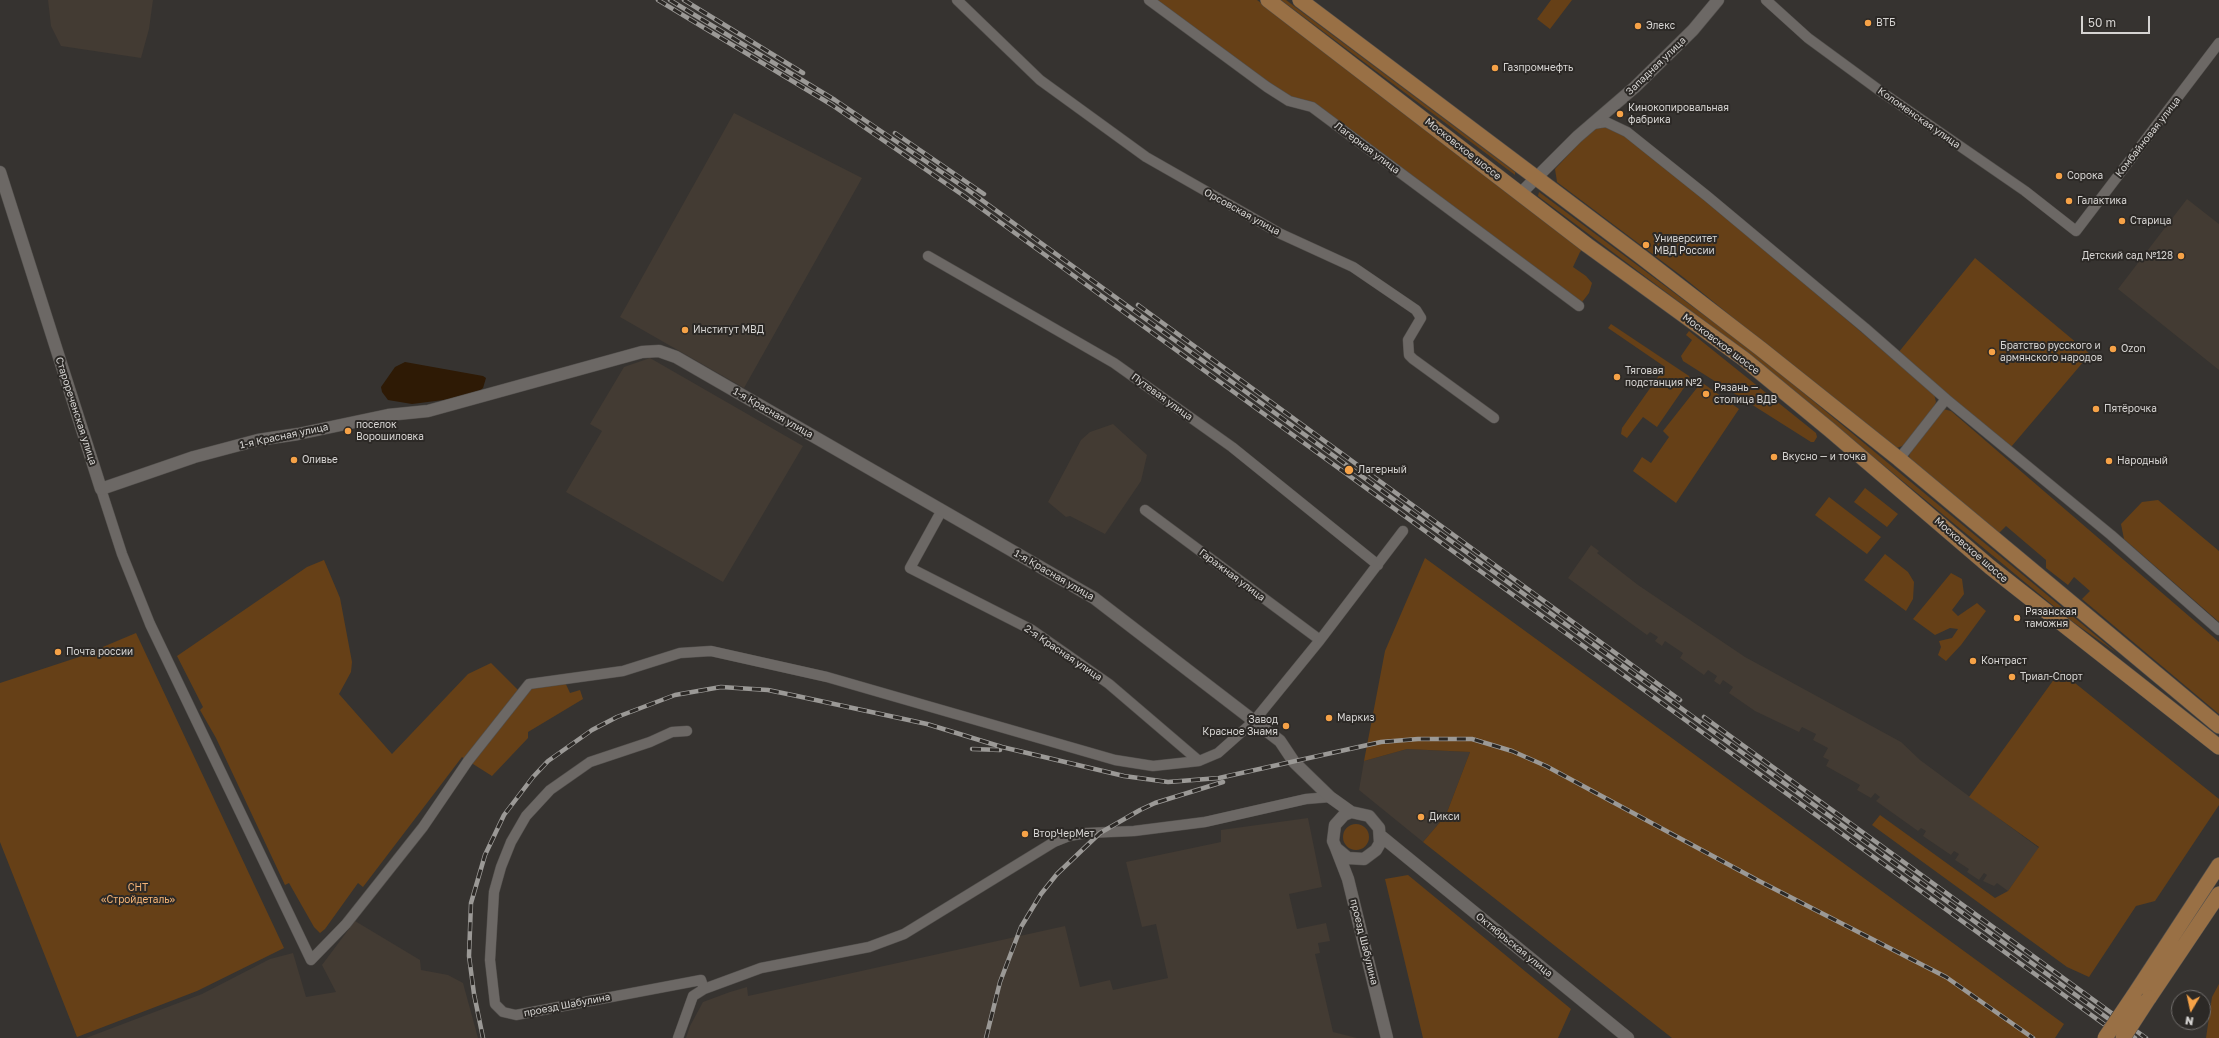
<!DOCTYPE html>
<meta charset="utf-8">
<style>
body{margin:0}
#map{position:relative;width:2219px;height:1038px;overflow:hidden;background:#363330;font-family:"Golos Text",sans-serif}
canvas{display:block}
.north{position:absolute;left:2171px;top:990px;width:40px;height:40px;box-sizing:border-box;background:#2c2926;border:1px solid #706d6b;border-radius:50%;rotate:189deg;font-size:11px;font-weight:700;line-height:16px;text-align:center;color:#d6d4d2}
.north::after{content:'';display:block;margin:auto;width:14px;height:18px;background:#f6a247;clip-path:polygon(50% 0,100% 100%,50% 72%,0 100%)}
.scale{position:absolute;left:2081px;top:16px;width:69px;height:18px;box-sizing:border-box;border:2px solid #d6d4d2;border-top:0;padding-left:5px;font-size:12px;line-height:14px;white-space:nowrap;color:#d6d4d2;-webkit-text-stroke:3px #2c2926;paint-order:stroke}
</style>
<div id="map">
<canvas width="2219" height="1038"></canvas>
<div class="north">N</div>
<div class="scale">50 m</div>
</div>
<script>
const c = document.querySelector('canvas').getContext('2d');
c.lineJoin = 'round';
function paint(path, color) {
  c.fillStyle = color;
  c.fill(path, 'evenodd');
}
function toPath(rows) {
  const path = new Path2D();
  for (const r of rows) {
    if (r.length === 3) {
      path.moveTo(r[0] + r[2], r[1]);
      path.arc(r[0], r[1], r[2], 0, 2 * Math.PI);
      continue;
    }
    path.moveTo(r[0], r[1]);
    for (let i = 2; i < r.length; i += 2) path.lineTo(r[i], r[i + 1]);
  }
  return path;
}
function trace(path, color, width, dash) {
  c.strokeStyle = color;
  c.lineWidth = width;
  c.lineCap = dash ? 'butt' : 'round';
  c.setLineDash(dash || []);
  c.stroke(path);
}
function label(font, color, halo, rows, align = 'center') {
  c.font = font + ' "Golos Text",sans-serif';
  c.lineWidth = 4;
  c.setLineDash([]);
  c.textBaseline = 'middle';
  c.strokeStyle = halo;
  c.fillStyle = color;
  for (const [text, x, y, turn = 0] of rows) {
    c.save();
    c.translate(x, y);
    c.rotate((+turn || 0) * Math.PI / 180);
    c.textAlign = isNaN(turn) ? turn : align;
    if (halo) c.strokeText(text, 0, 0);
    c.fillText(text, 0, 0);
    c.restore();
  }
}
paint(toPath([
 [48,0,153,0,149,29,141,58,61,46,51,26],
 [734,113,862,178,744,388,620,317],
 [2187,199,2219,224,2219,370,2118,289],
 [650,358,803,446,723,582,566,492,602,431,590,424,624,367],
 [1113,424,1147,455,1141,481,1105,534,1070,516,1066,517,1048,502,1081,440,1090,432],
 [1591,545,1599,551,1597,553,1638,585,1745,657,1901,742,1920,760,2039,848,2008,891,1997,883,1994,886,1983,881,1987,875,1984,873,1979,880,1967,872,1969,869,1955,860,1959,854,1954,851,1951,855,1923,836,1926,831,1921,828,1918,831,1876,801,1880,797,1875,793,1871,798,1857,790,1860,785,1826,766,1829,760,1823,757,1828,748,1813,740,1816,734,1802,727,1799,732,1755,711,1729,693,1733,687,1723,680,1720,685,1714,681,1717,676,1708,670,1704,675,1680,658,1683,653,1665,641,1662,646,1655,641,1658,637,1650,632,1647,635,1568,578],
 [1407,749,1470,752,1446,815,1423,842,1359,790,1364,761],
 [1308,818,1322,887,1289,894,1297,929,1326,923,1330,941,1318,943,1320,953,1315,954,1333,1032,1357,1038,686,1038,690,1026,703,1002,730,992,747,987,748,996,1065,926,1080,987,1110,980,1113,990,1168,978,1156,924,1142,927,1126,862,1221,842,1221,830],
 [355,921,420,960,421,970,448,975,463,983,478,1038,86,1038,202,994,270,959,293,953,306,997,336,992,322,965]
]), '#433b33');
paint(toPath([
 [1149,0,1257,0,1521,193,1587,245,1580,252,1573,267,1586,276,1592,283,1589,293,1579,306,1312,107,1289,101],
 [1281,0,1286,0,1515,172,1515,175],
 [1551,0,1572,0,1550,29,1537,19],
 [1603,126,1625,136,1693,189,1934,394,1936,402,1932,410,1905,445,1894,449,1683,277,1557,182,1555,169,1592,129],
 [1539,192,1759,356,2117,653,2073,622,1755,359,1538,196],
 [1975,258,2090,354,2011,447,1898,353],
 [1611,324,1689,376,1690,379,1657,427,1643,417,1627,438,1621,434,1622,428,1665,367,1608,328],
 [1689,331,1816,433,1817,437,1814,442,1811,442,1683,361,1681,356,1692,340,1686,335],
 [1700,384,1704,384,1739,409,1676,503,1633,471,1642,457,1651,463,1669,437,1663,431],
 [1943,409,1951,411,2219,642,2219,714,2082,599,2090,591,2074,577,2068,585,2046,568,2046,560,2006,526,1999,533,1911,461,1909,456,1912,449],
 [1865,488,1898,514,1887,527,1854,502],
 [1829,497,1881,537,1867,554,1815,515],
 [2158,500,2219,551,2219,622,2124,539,2121,524,2142,502],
 [1885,554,1908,572,1914,582,1913,599,1906,611,1864,580],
 [1425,558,2064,1024,2055,1038,1672,1038,1423,842,1446,815,1470,752,1407,749,1364,761,1385,651],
 [324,560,340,598,352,662,351,672,339,694,392,754,468,674,491,663,522,694,540,684,564,680,570,693,580,690,583,699,528,732,528,738,492,776,462,757,363,887,358,883,325,929,320,933,314,927,289,883,285,885,216,738,200,710,203,707,177,656,307,567],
 [1951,573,1962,579,1964,594,1952,610,1958,616,1977,603,1986,611,1961,645,1946,661,1938,655,1941,647,1939,641,1952,638,1958,629,1950,628,1935,635,1913,619],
 [136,633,284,948,197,991,77,1037,0,842,0,683,79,657],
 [2060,671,2219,799,2219,805,2155,901,2136,906,2089,977,2067,967,1872,825,1880,815,1995,898,2008,891,2039,847,1969,797],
 [1356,837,13],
 [1408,875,1571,1009,1558,1038,1423,1038,1385,879],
 [2219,984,2219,1038,2206,1038,2212,997]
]), '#664017');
paint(toPath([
 [405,362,483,376,486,378,483,388,478,392,451,399,412,404,388,400,382,392,381,387,395,367]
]), '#2e1a05');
const minor = toPath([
 [957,0,1040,80,1146,157,1281,234,1353,267,1416,310,1421,318,1408,340,1409,355,1413,359,1494,418],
 [1149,0,1267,87,1289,101,1312,107,1579,306],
 [1766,0,1808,38,1883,93,2025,191,2076,231,2219,43],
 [1593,124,1606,122,1627,132,1707,196,1865,328,1946,399,2111,535,2219,630],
 [928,256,1114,363,1232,447,1378,565],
 [1899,459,1946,399],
 [101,489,122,554,150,624,311,960,346,924,423,827,468,761,529,684,623,671,680,653,711,651,827,677,1115,760,1153,766,1199,761,1218,753,1254,721,1320,640,1403,531],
 [942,510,910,568,1032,630,1109,684,1199,761],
 [1145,510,1320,640],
 [687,731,672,732,650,742,590,762,550,790,526,816,511,842,501,867,494,892,490,960,495,1004,503,1012,516,1015,701,980,704,989],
 [678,1038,693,996,704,989,761,968,869,947,904,934,1054,842,1069,836,1087,833,1134,831,1205,822,1306,799,1330,797]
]);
const tertiary = toPath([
 [0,172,101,489,194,457,258,440,298,434,388,415,428,411,642,352,659,351,676,357,1094,598,1280,741,1294,762,1330,797,1351,812],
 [1521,193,1577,137,1635,87,1693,30,1718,0],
 [1381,836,1628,1038],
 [1336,848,1348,858,1364,859,1376,850,1380,843,1379,828,1369,816,1351,812,1344,815,1335,825,1333,841,1336,848,1348,879,1387,1038]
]);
const primary = toPath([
 [1268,0,1587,245,1744,359,1830,430,1990,567,2219,747],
 [1300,0,1639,255,1761,349,1899,459,2219,726],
 [2134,995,2219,865],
 [2149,998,2219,894]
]);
trace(minor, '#524f4c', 11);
trace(tertiary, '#524f4c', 13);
trace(primary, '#524f4c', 16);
trace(minor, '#6c6865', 10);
trace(tertiary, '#6c6865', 12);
trace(primary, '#997045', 15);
const rail = toPath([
 [658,0,832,105,964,196,2123,1038],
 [670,0,835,100,968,190,2135,1038],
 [684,0,803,73],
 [895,133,984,194],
 [1138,305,1680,700],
 [1704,717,2146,1038],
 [972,749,1000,750],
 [483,1038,474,994,469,956,471,903,485,855,504,815,533,777,548,761,592,730,617,717,675,695,721,687,768,690,797,696,927,724,1002,747,1124,776,1168,782,1219,778,1381,742,1418,739,1472,739,1512,751,1546,766,1759,881,1946,977,2033,1038],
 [986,1038,1000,982,1021,927,1041,894,1057,874,1100,833,1140,810,1155,803,1223,782]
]);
trace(rail, '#9b9996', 4.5);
trace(rail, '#2c2926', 3, [9]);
const primaryBridge = toPath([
 [2105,1038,2134,995],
 [2123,1038,2149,998]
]);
trace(primaryBridge, '#524f4c', 16, []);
trace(primaryBridge, '#997045', 15);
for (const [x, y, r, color] of [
 [1868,23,4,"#f6a247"],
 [1638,26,4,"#f6a247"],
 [1495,68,4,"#f6a247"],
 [1620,114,4,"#f6a247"],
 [2059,176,4,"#f6a247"],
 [2069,201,4,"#f6a247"],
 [2122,221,4,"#f6a247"],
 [1646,245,4,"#f6a247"],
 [2181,256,4,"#f6a247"],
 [685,330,4,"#f6a247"],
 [2113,349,4,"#f6a247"],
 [1992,352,4,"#f6a247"],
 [1617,377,4,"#f6a247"],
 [1706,394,4,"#f6a247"],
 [2096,409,4,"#f6a247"],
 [348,431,4,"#f6a247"],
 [1774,457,4,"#f6a247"],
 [294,460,4,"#f6a247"],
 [2109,461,4,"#f6a247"],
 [1349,470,5,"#f6a247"],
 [2017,618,4,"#f6a247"],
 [58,652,4,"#f6a247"],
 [1973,661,4,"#f6a247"],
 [2012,677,4,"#f6a247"],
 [1329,718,4,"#f6a247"],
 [1286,726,4,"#f6a247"],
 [1421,817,4,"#f6a247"],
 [1025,834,4,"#f6a247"]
]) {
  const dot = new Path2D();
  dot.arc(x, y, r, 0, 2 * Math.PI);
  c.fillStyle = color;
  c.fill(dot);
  trace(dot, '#2c2926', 1.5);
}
label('10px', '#d6d4d2', '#2c2926', [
 ["ВТБ",1876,23],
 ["Элекс",1646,26],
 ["Газпромнефть",1503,68],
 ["Кинокопировальная",1628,108],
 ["фабрика",1628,120],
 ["Сорока",2067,176],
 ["Галактика",2077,201],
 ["Старица",2130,221],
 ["Университет",1654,239],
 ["МВД России",1654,251],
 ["Детский сад №128",2173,256,"right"],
 ["Институт МВД",693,330],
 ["Братство русского и",2000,346],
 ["армянского народов",2000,358],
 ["Ozon",2121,349],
 ["Тяговая",1625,371],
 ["подстанция №2",1625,383],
 ["Рязань —",1714,388],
 ["столица ВДВ",1714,400],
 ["Пятёрочка",2104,409],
 ["поселок",356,425],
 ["Ворошиловка",356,437],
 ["Вкусно — и точка",1782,457],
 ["Оливье",302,460],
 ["Народный",2117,461],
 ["Лагерный",1358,470],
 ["Рязанская",2025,612],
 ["таможня",2025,624],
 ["Почта россии",66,652],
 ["Контраст",1981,661],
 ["Триал-Спорт",2020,677],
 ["Маркиз",1337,718],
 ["Завод",1278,720,"right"],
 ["Красное Знамя",1278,732,"right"],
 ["Дикси",1429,817],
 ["ВторЧерМет",1033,834]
], 'left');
label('10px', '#d6d4d2', '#2c2926', [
 ["Западная улица",1656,66,-44],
 ["Коломенская улица",1919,118,35],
 ["Комбайновая улица",2148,137,-52],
 ["Лагерная улица",1367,148,37],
 ["Московское шоссе",1463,149,38],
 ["Орсовская улица",1242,212,29],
 ["Московское шоссе",1721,344,37],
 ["Путевая улица",1162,397,36],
 ["Старореченская улица",76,411,72],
 ["1-я Красная улица",773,413,30],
 ["1-я Красная улица",284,436,-12],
 ["Московское шоссе",1971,550,41],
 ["1-я Красная улица",1054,575,30],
 ["Гаражная улица",1232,575,37],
 ["2-я Красная улица",1063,653,34],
 ["проезд Шабулина",1364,942,76],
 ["Октябрьская улица",1514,945,39],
 ["проезд Шабулина",567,1005,-11]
]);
label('10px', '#f3b376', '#2c2926', [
 ["СНТ",138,888],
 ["«Стройдеталь»",138,900]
]);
</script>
